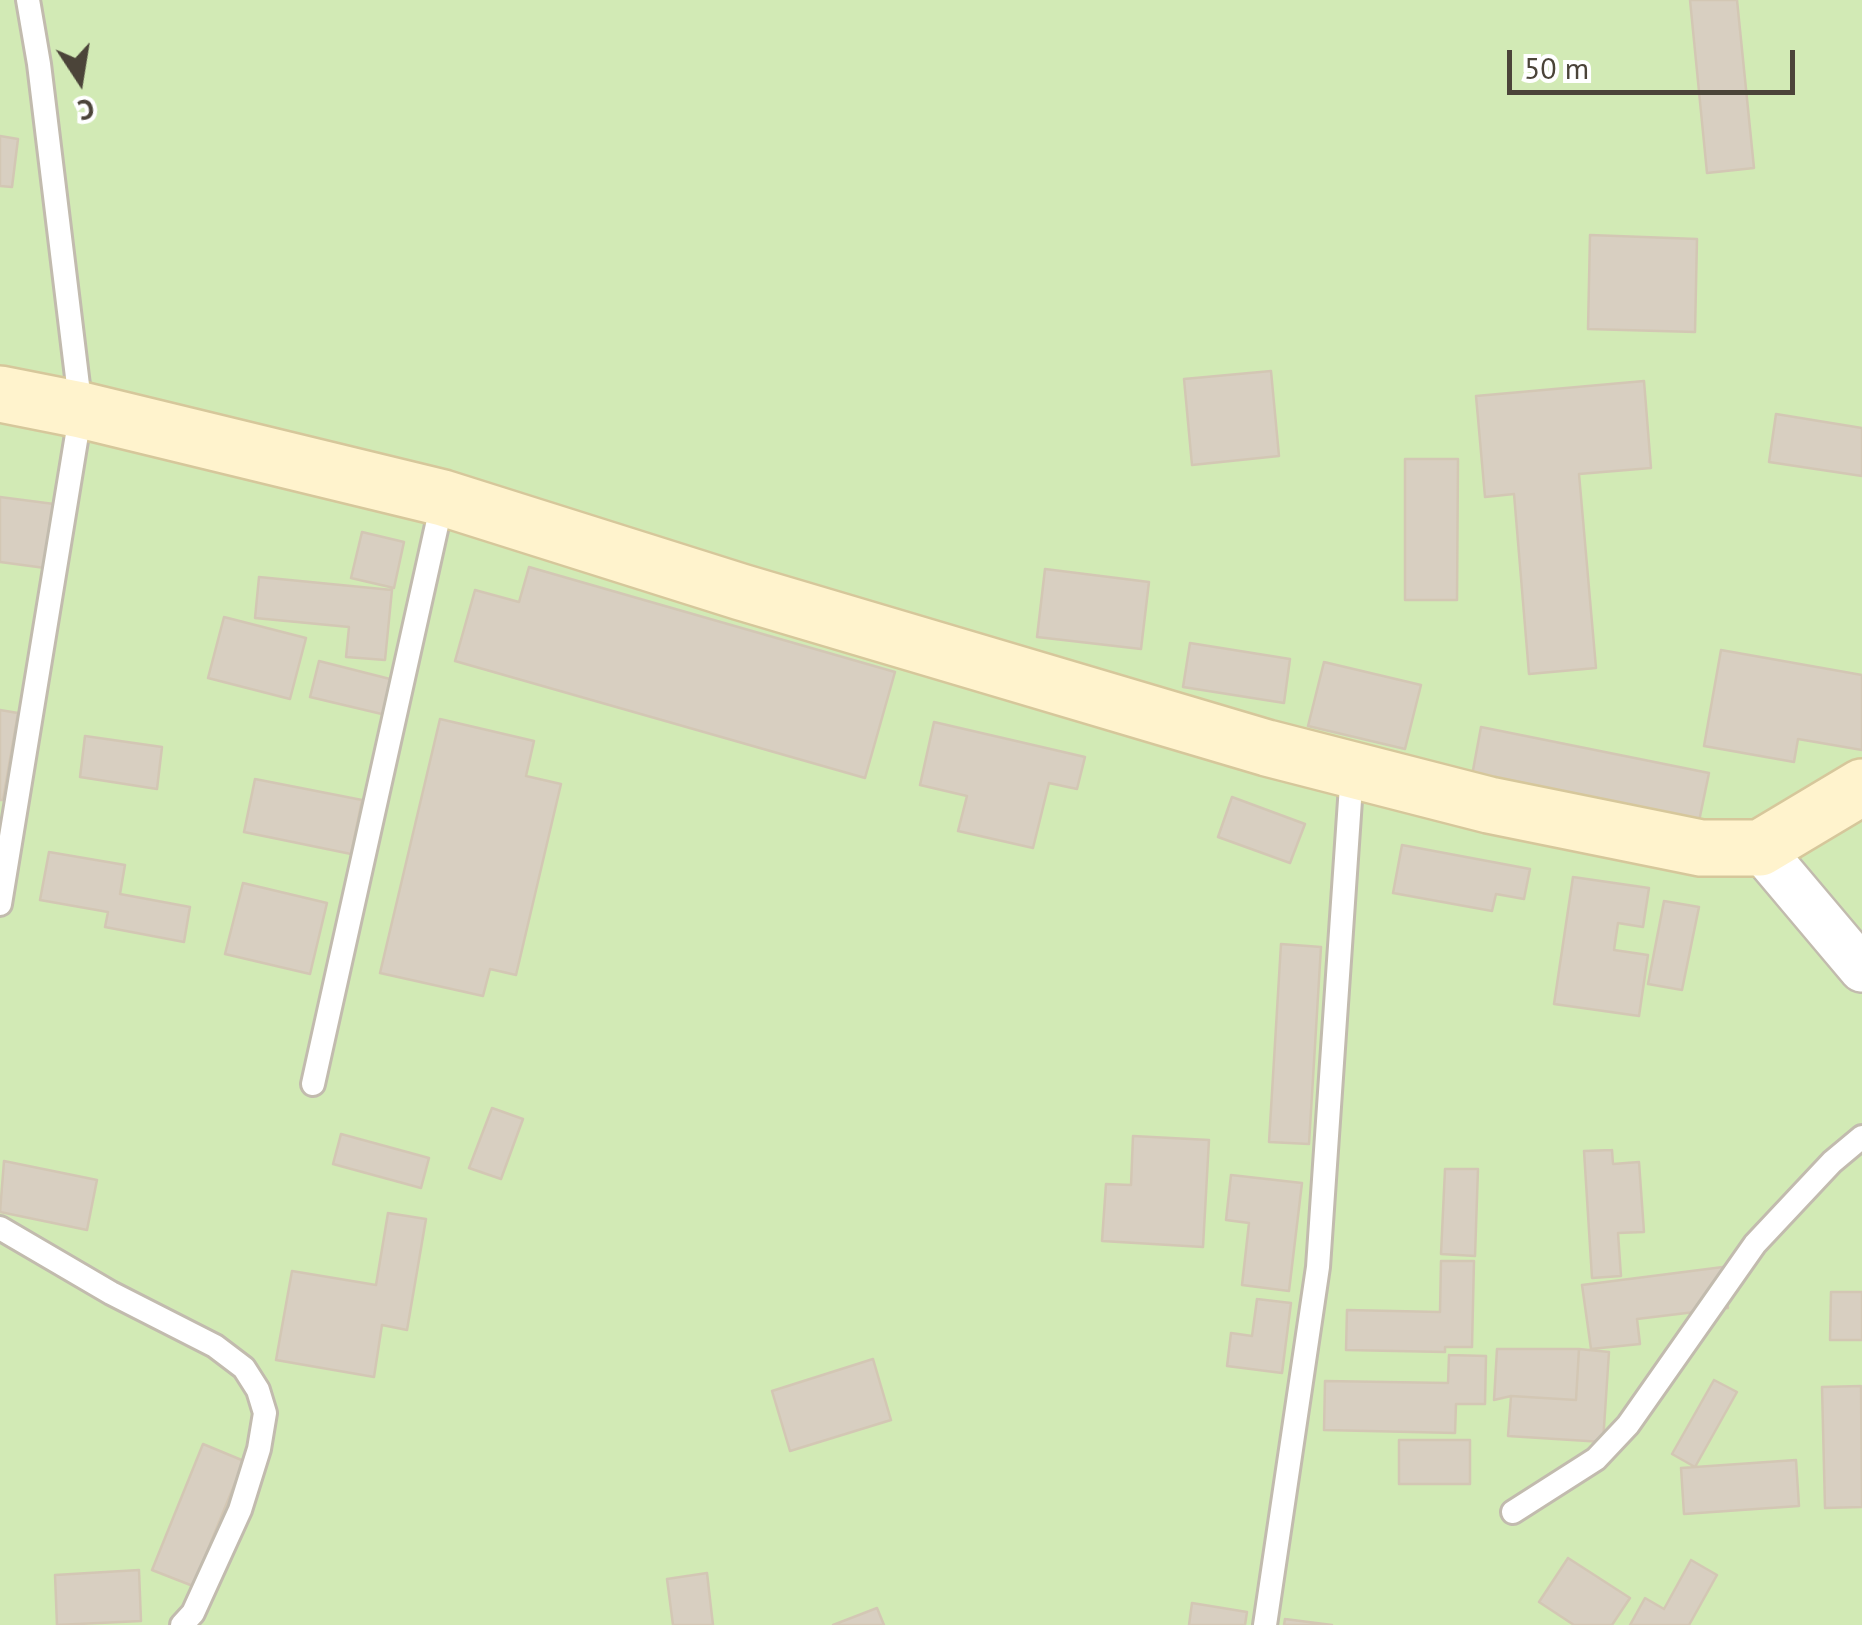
<!DOCTYPE html>
<meta charset="utf-8">
<style>
body{margin:0}
#map{position:relative;width:1862px;height:1625px;overflow:hidden;background:#f6f3ec;font-family:"PT Sans",sans-serif}
canvas{display:block}
.north{position:absolute;left:30px;top:30px;width:100px;height:100px;-webkit-text-stroke:8px #fff;paint-order:stroke;rotate:168deg;font-size:28px;font-weight:700;line-height:40px;text-align:center;color:#4b4439}
.north::after{content:'';display:block;margin:auto;width:35px;height:45px;background:#4b4439;clip-path:polygon(50% 0,100% 100%,50% 72%,0 100%)}
.scale{position:absolute;left:1507px;top:50px;width:288px;height:45px;box-sizing:border-box;border:5px solid #4b4439;border-top:0;padding-left:12px;font-size:30px;line-height:35px;white-space:nowrap;color:#4b4439;-webkit-text-stroke:8px #fff;paint-order:stroke}
</style>
<div id="map">
<canvas width="1862" height="1625"></canvas>
<div class="north">С</div>
<div class="scale">50 m</div>
</div>
<script>
const c = document.querySelector('canvas').getContext('2d');
c.lineJoin = 'round';
function paint(path, color) {
  c.fillStyle = color;
  c.fill(path, 'evenodd');
}
function toPath(rows) {
  const path = new Path2D();
  for (const r of rows) {
    path.moveTo(r[0], r[1]);
    for (let i = 2; i < r.length; i += 2) path.lineTo(r[i], r[i + 1]);
  }
  return path;
}
function trace(path, color, width, dash) {
  c.strokeStyle = color;
  c.lineWidth = width;
  c.lineCap = dash ? 'butt' : 'round';
  c.setLineDash(dash || []);
  c.stroke(path);
}
paint(toPath([
 [0,0,1862,0,1862,1625,0,1625]
]), '#d2eab5');
const building = toPath([
 [1690,0,1737,0,1754,168,1707,173,1690,0],
 [0,136,18,139,12,187,0,186,0,136],
 [1590,235,1697,239,1695,332,1588,329,1590,235],
 [1271,371,1279,456,1192,465,1184,379,1271,371],
 [1644,381,1651,468,1579,474,1596,668,1529,674,1514,494,1485,497,1476,396,1644,381],
 [1776,414,1862,428,1862,476,1769,462,1776,414],
 [1405,459,1458,459,1457,600,1405,600,1405,459],
 [0,497,54,504,45,568,0,562,0,497],
 [362,532,404,542,394,588,351,578,362,532],
 [529,567,895,672,865,778,455,661,475,590,519,602,529,567],
 [1045,569,1149,582,1141,649,1037,637,1045,569],
 [259,577,392,590,385,660,346,657,349,627,255,618,259,577],
 [224,617,306,638,290,699,208,678,224,617],
 [1190,643,1290,659,1284,703,1183,687,1190,643],
 [1721,650,1862,675,1862,750,1798,739,1794,762,1704,746,1721,650],
 [319,661,394,680,386,715,310,697,319,661],
 [1324,662,1421,685,1405,749,1308,726,1324,662],
 [0,710,18,713,3,800,0,800,0,710],
 [440,719,534,741,526,776,561,784,516,975,490,969,483,996,380,973,440,719],
 [934,722,1085,757,1077,789,1049,783,1033,848,958,831,967,796,920,785,934,722],
 [1481,727,1709,773,1698,826,1471,781,1481,727],
 [85,736,162,747,157,789,80,777,85,736],
 [255,779,362,800,351,854,244,832,255,779],
 [1232,797,1305,824,1290,863,1218,837,1232,797],
 [1402,845,1530,869,1524,899,1496,894,1492,911,1393,893,1402,845],
 [49,852,125,865,120,894,190,907,184,942,105,927,108,912,40,900,49,852],
 [1573,877,1649,888,1643,927,1618,923,1614,950,1648,955,1639,1016,1554,1004,1573,877],
 [243,883,327,903,310,974,225,954,243,883],
 [1664,901,1699,907,1682,990,1648,984,1664,901],
 [1281,944,1321,947,1309,1144,1269,1142,1281,944],
 [492,1108,523,1119,501,1179,469,1168,492,1108],
 [341,1134,429,1158,421,1188,333,1164,341,1134],
 [1133,1136,1209,1140,1203,1247,1102,1241,1106,1184,1131,1185,1133,1136],
 [1612,1150,1613,1164,1639,1162,1644,1232,1618,1233,1621,1276,1592,1278,1584,1151,1612,1150],
 [4,1161,97,1180,87,1230,0,1212,4,1161],
 [1445,1169,1478,1169,1475,1256,1441,1254,1445,1169],
 [1231,1175,1302,1183,1289,1291,1242,1285,1249,1223,1226,1220,1231,1175],
 [388,1213,426,1219,407,1330,382,1325,374,1377,276,1360,292,1271,376,1285,388,1213],
 [1441,1261,1474,1261,1472,1347,1445,1347,1445,1352,1346,1350,1347,1310,1440,1312,1441,1261],
 [1723,1267,1728,1308,1637,1319,1640,1344,1591,1349,1582,1285,1723,1267],
 [1831,1292,1862,1292,1862,1340,1830,1340,1831,1292],
 [1257,1299,1291,1303,1282,1373,1227,1366,1231,1333,1252,1336,1257,1299],
 [1497,1349,1579,1349,1576,1400,1511,1396,1494,1400,1497,1349],
 [1579,1349,1609,1352,1603,1442,1508,1436,1511,1396,1576,1400,1579,1349],
 [1449,1355,1486,1356,1485,1404,1456,1404,1455,1433,1324,1430,1325,1381,1448,1383,1449,1355],
 [873,1359,891,1420,790,1451,772,1391,873,1359],
 [1714,1380,1737,1392,1695,1467,1672,1454,1714,1380],
 [1861,1386,1862,1507,1825,1508,1822,1387,1861,1386],
 [1399,1440,1470,1440,1470,1484,1399,1484,1399,1440],
 [203,1444,244,1461,193,1586,152,1570,203,1444],
 [1796,1460,1799,1506,1684,1514,1681,1468,1796,1460],
 [1568,1558,1630,1598,1612,1625,1574,1625,1539,1602,1568,1558],
 [1691,1560,1717,1575,1689,1625,1630,1625,1645,1598,1664,1609,1691,1560],
 [139,1570,141,1621,57,1625,55,1575,139,1570],
 [707,1573,713,1625,673,1625,667,1579,707,1573],
 [1192,1603,1247,1612,1245,1625,1189,1625,1192,1603],
 [877,1608,884,1625,833,1625,877,1608],
 [1285,1619,1332,1625,1284,1625,1285,1619]
]);
paint(building, '#d8cfc1');
trace(building, '#d3c7b4', 2.5);
const lane = toPath([
 [0,904,81,410,39,64,28,0],
 [313,1084,443,498],
 [0,1228,111,1293,215,1346,244,1368,258,1390,265,1413,259,1449,240,1510,193,1613,182,1625],
 [1513,1512,1596,1459,1628,1425,1755,1244,1832,1162,1862,1137],
 [1265,1625,1318,1267,1352,771]
]);
const street = toPath([
 [1760,848,1862,969]
]);
const secondary = toPath([
 [0,394,81,410,443,498,741,592,1267,748,1489,805,1701,848,1760,848,1862,787]
]);
trace(lane, '#c2bbae', 28);
trace(street, '#c2bbae', 50);
trace(secondary, '#d6c79b', 60);
trace(lane, '#fff', 22);
trace(street, '#fff', 45);
trace(secondary, '#fff3cd', 55);
</script>
